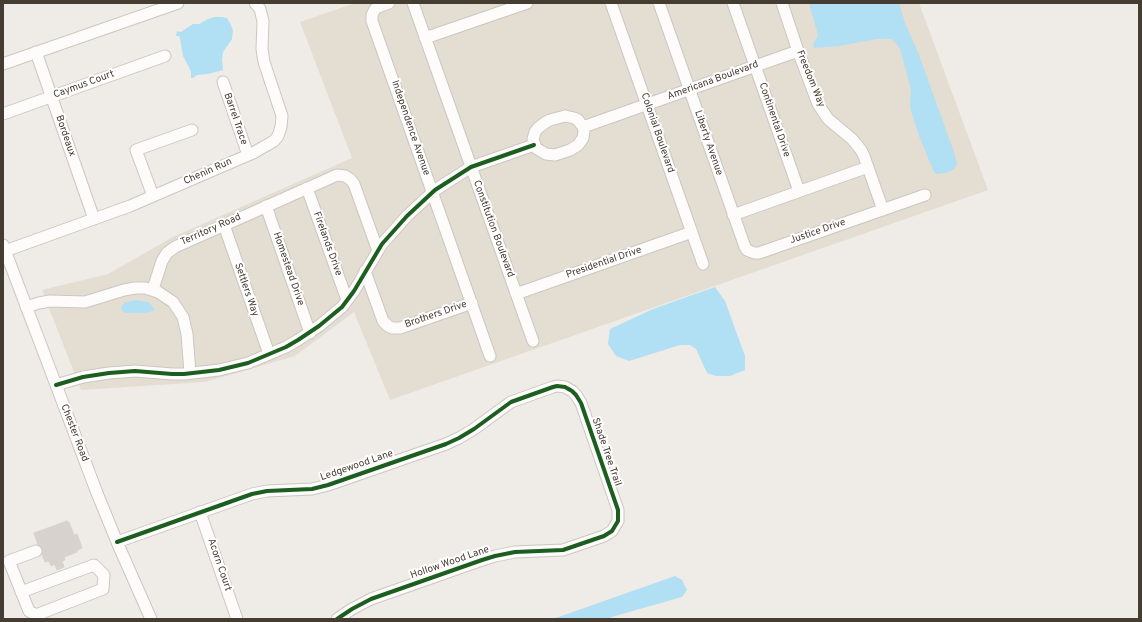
<!DOCTYPE html>
<style>
body{margin:0}
#map{position:relative;width:1142px;height:622px;overflow:hidden;background:#efebe6;font-family:Overpass,sans-serif}
canvas{display:block}
.frame{position:absolute;inset:0;border:4px solid #453c32;pointer-events:none}
</style>
<div id="map">
<canvas width="1142" height="622"></canvas>
<div class="frame"></div>
</div>
<script>
const c = document.querySelector('canvas').getContext('2d');
c.lineJoin = 'round';
function paint(path, color) {
  c.fillStyle = color;
  c.fill(path, 'evenodd');
}
function toPath(rows) {
  const path = new Path2D();
  for (const r of rows) {
    path.moveTo(r[0], r[1]);
    for (let i = 2; i < r.length; i += 2) path.lineTo(r[i], r[i + 1]);
  }
  return path;
}
function trace(path, color, width, dash) {
  c.strokeStyle = color;
  c.lineWidth = width;
  c.lineCap = dash ? 'butt' : 'round';
  c.setLineDash(dash || []);
  c.stroke(path);
}
function label(font, color, halo, rows, align = 'center') {
  c.font = font + ' Overpass,sans-serif';
  c.lineWidth = 4;
  c.setLineDash([]);
  c.textBaseline = 'middle';
  c.strokeStyle = halo;
  c.fillStyle = color;
  for (const [text, x, y, turn = 0] of rows) {
    c.save();
    c.translate(x, y);
    c.rotate((+turn || 0) * Math.PI / 180);
    c.textAlign = isNaN(turn) ? turn : align;
    if (halo) c.strokeText(text, 0, 0);
    c.fillText(text, 0, 0);
    c.restore();
  }
}
paint(toPath([
 [355,3,919,3,988,190,390,400,354,312,295,356,205,382,81,390,42,290,108,274,173,237,352,158,300,22]
]), '#e4ddd2');
paint(toPath([
 [809,3,899,3,905,23,907,27,919,55,955,155,957,164,955,168,951,171,945,173,937,174,934,172,919,136,911,111,910,103,911,89,900,49,895,42,892,39,877,39,839,46,814,48,813,44,817,38,818,35],
 [215,17,221,17,227,18,230,23,233,30,232,39,223,52,222,59,223,70,208,74,197,75,193,78,191,78,191,72,189,67,183,56,180,38,179,36,176,36,177,31,181,32,193,24,199,24,208,19],
 [715,287,725,301,745,356,745,370,730,376,716,376,707,373,696,349,690,345,680,345,629,361,616,356,608,344,610,329,653,309],
 [136,300,148,302,153,307,154,310,150,312,144,313,126,313,122,311,121,307,124,303],
 [675,576,682,580,687,590,682,597,622,614,606,619,553,619]
]), '#b1dff3');
const building = toPath([
 [67,521,68,523,69,522,74,535,77,534,82,548,77,550,77,552,64,557,65,560,62,561,64,567,57,570,55,564,51,566,49,561,45,562,42,554,42,548,38,545,34,533,67,521]
]);
paint(building, '#d7d2cd');
trace(building, '#d7d2cc', 1);
const minor = toPath([
 [389,3,378,7,375,9,372,15,372,21,490,356],
 [413,3,533,341],
 [611,3,703,264],
 [659,3,745,247,747,250,754,253,759,253,925,195],
 [733,3,799,191],
 [782,3,798,51,818,104,828,119,852,139,861,150,864,156,883,210],
 [425,38,527,3],
 [36,52,94,219],
 [3,64,178,3],
 [223,82,248,155],
 [3,114,165,56],
 [565,116,574,118,578,120,583,127,584,131,583,138,578,145,570,150,555,155,546,154,539,150,536,148,533,139,535,132,538,128,546,122,550,120,565,116],
 [583,127,798,51],
 [307,188,347,300],
 [153,196,136,150,192,130],
 [266,206,310,333],
 [733,215,868,167],
 [224,225,269,354],
 [3,245,97,493,117,542,151,619],
 [5,251,130,206,253,153,274,141,278,136,281,127,282,116,264,62,262,49,263,21,260,9,255,3],
 [365,271,383,321,388,326,392,328,400,328,472,303],
 [153,289,162,261,167,253,175,247,337,175,345,176,350,179,354,184,378,251],
 [516,294,692,232],
 [26,307,39,303,50,301,85,302,124,290,135,288,145,288,158,292,173,302,183,317,187,334,190,373],
 [56,385,83,377,109,373,135,371,172,374,184,374,219,370,248,363,286,347,298,340,319,326,342,307,354,291,382,244,407,216,435,190,471,167,534,145],
 [200,512,237,619],
 [117,542,252,494,267,491,312,489,328,485,446,444,459,438,474,429,511,402,553,387,557,386,565,387,572,391,576,395,581,403,618,510,618,521,612,531,604,536,563,550,515,552,495,556,482,560,371,599,352,609,337,619],
 [36,551,9,561,29,611,36,615,40,619],
 [21,592,94,565,104,575,103,589,36,615]
]);
trace(minor, '#cbc7c2', 13);
trace(minor, '#fdfcfb', 11);
trace(toPath([
 [56,385,83,377,109,373,135,371,172,374,184,374,219,370,248,363,286,347,298,340,319,326,342,307,354,291,382,244,407,216,435,190,471,167,534,145],
 [117,542,252,494,267,491,312,489,328,485,446,444,459,438,474,429,511,402,553,387,557,386,565,387,572,391,576,395,581,403,618,510,618,521,612,531,604,536,563,550,515,552,495,556,482,560,371,599,352,609,337,619]
]), '#1b5e20', 4);
label('10px', '#453c32', '#fff', [
 ["Freedom Way",810,79,68],
 ["Americana Boulevard",713,81,-20],
 ["Caymus Court",84,85,-20],
 ["Barrel Trace",235,119,71],
 ["Continental Drive",774,120,71],
 ["Independence Avenue",410,128,71],
 ["Colonial Boulevard",657,133,71],
 ["Bordeaux",65,136,71],
 ["Liberty Avenue",708,143,71],
 ["Chenin Run",208,172,-24],
 ["Constitution Boulevard",493,229,70],
 ["Territory Road",211,230,-24],
 ["Justice Drive",818,232,-19],
 ["Firelands Drive",327,244,70],
 ["Presidential Drive",604,263,-19],
 ["Homestead Drive",288,269,71],
 ["Settlers Way",246,290,71],
 ["Brothers Drive",436,315,-19],
 ["Chester Road",74,433,69],
 ["Shade Tree Trail",606,452,71],
 ["Ledgewood Lane",357,466,-19],
 ["Hollow Wood Lane",450,563,-19],
 ["Acorn Court",219,565,71]
]);
</script>
